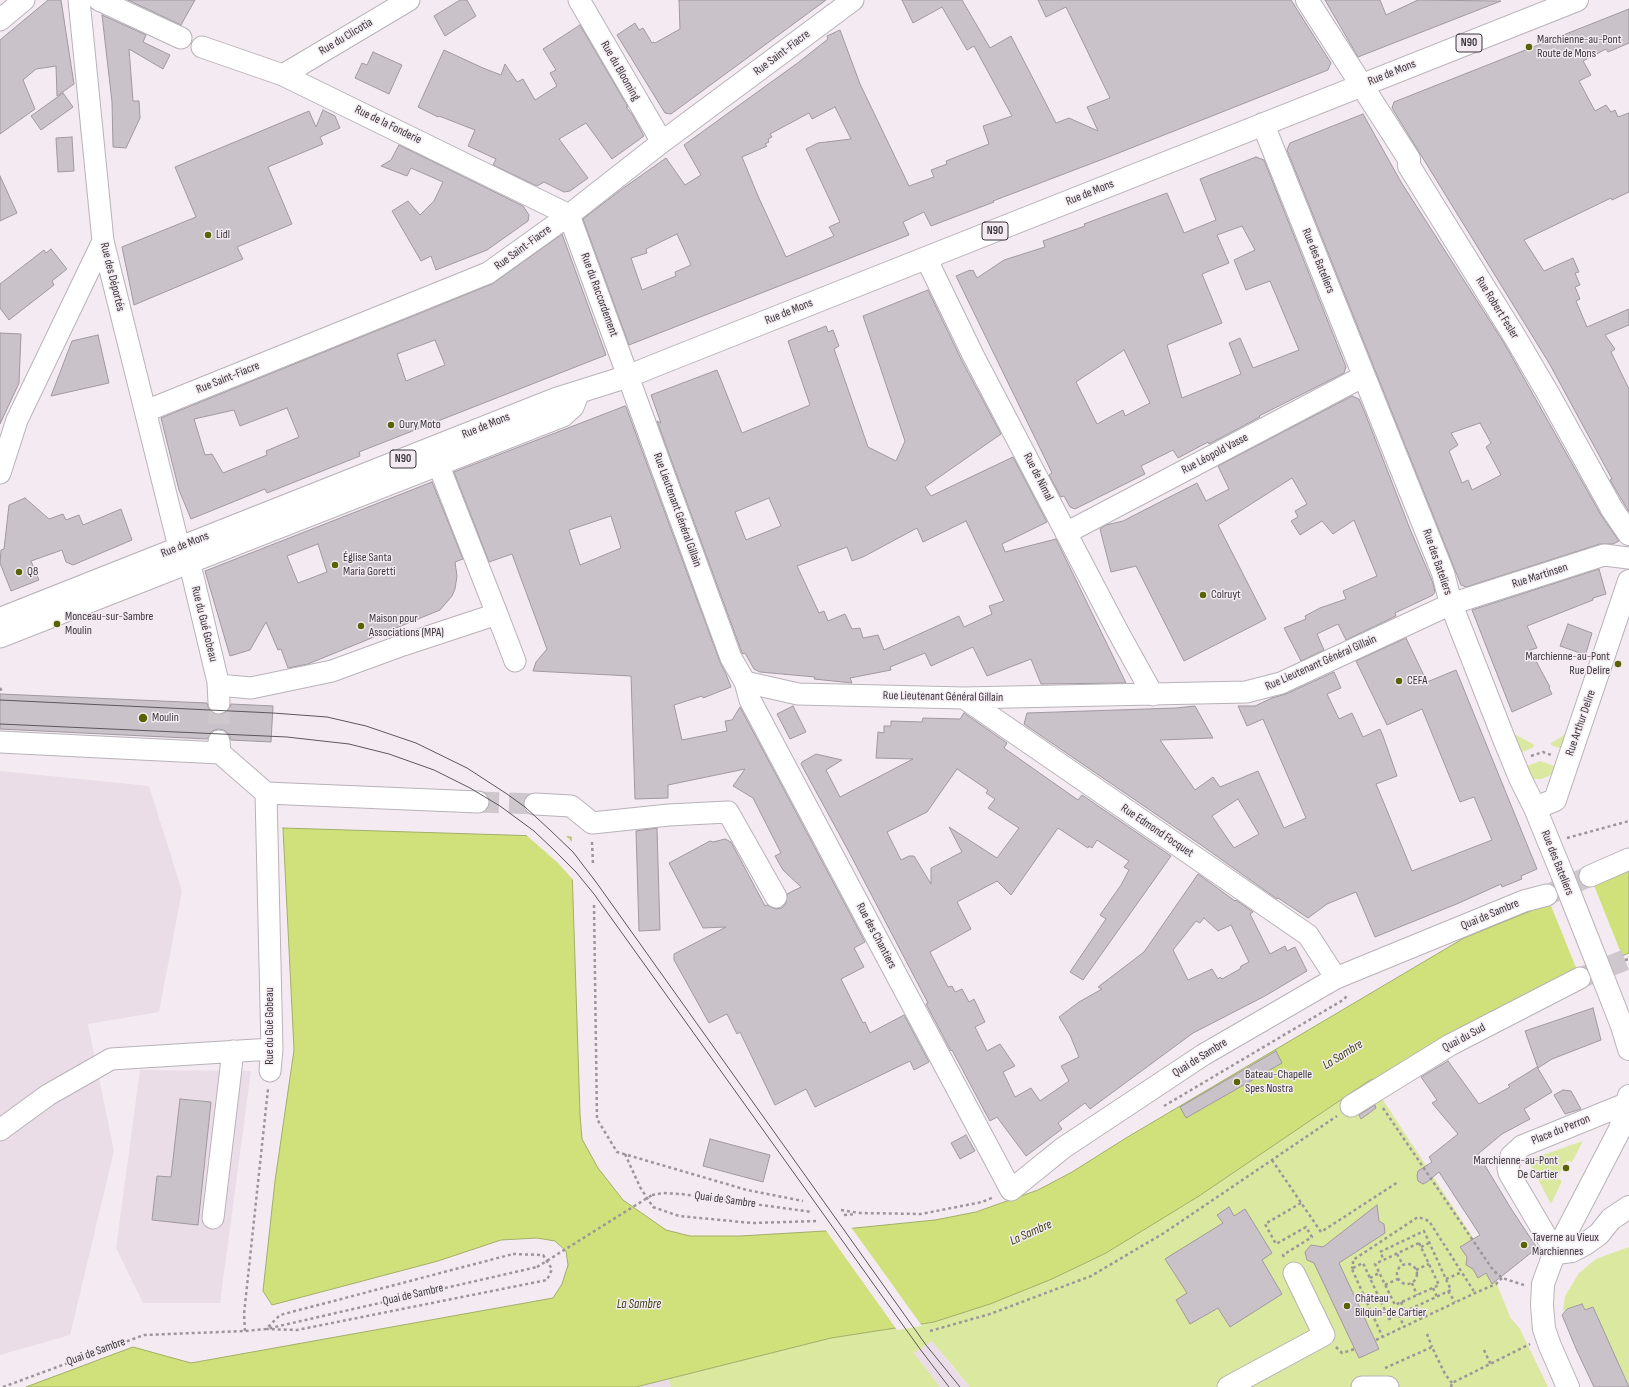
<!DOCTYPE html>
<meta charset="utf-8">
<style>
body{margin:0}
canvas{display:block;background:#f3ebf1}
</style>
<canvas width="1629" height="1387"></canvas>
<script>
const c = document.querySelector('canvas').getContext('2d');
c.lineJoin = 'round';
function paint(path, color) {
  c.fillStyle = color;
  c.fill(path, 'evenodd');
}
function toPath(rows) {
  const path = new Path2D();
  for (const r of rows) {
    if (r.length === 3) {
      path.moveTo(r[0] + r[2], r[1]);
      path.arc(r[0], r[1], r[2], 0, 2 * Math.PI);
      continue;
    }
    path.moveTo(r[0], r[1]);
    for (let i = 2; i < r.length; i += 2) path.lineTo(r[i], r[i + 1]);
  }
  return path;
}
function trace(path, color, width, dash) {
  c.strokeStyle = color;
  c.lineWidth = width;
  c.lineCap = dash ? 'butt' : 'round';
  c.setLineDash(dash || []);
  c.stroke(path);
}
function label(font, color, halo, rows, align = 'center') {
  c.font = font + ' "Sofia Sans Condensed",sans-serif';
  c.lineWidth = 3;
  c.setLineDash([]);
  c.textBaseline = 'middle';
  c.strokeStyle = halo;
  c.fillStyle = color;
  for (const [text, x, y, turn = 0] of rows) {
    c.save();
    c.translate(x, y);
    c.rotate((+turn || 0) * Math.PI / 180);
    c.textAlign = isNaN(turn) ? turn : align;
    if (halo) c.strokeText(text, 0, 0);
    c.fillText(text, 0, 0);
    c.restore();
  }
}
paint(toPath([
 [0,771,149,786,182,891,159,1012,88,1024,114,1151,70,1335,0,1355],
 [140,1070,251,1071,220,1303,143,1303,116,1248],
 [932,1340,951,1365,970,1387,940,1387,914,1353],
 [669,1379,671,1387,636,1387]
]), '#eadde8');
paint(toPath([
 [1568,731,1562,749,1551,745,1551,743,1561,737],
 [1513,735,1516,735,1533,744,1534,747,1520,753],
 [1540,761,1557,767,1549,776,1541,779,1532,779,1525,767],
 [1370,1080,1487,1259,1510,1317,1520,1329,1548,1387,970,1387,932,1341,914,1353,940,1387,671,1387,669,1379,831,1338,934,1322,990,1304,1052,1279,1106,1253,1199,1196],
 [1583,1141,1572,1162,1567,1161,1557,1178,1562,1181,1551,1204,1530,1164,1534,1158],
 [1629,1247,1629,1386,1605,1334,1590,1339,1602,1328,1593,1307,1585,1310,1582,1304,1563,1311,1565,1296,1579,1273,1596,1259]
]), '#dbe8a0');
const water = toPath([
 [283,828,571,837,580,1114,582,1139,598,1168,623,1200,666,1230,690,1236,740,1236,825,1231,935,1220,976,1212,1038,1190,1072,1172,1126,1138,1464,938,1629,871,1629,953,1516,999,1458,1029,1382,1079,1370,1080,1199,1196,1106,1253,1052,1279,990,1304,934,1322,831,1338,636,1387,26,1387,133,1347,191,1363,553,1298,562,1284,568,1265,566,1251,555,1241,537,1238,501,1240,438,1261,272,1305,263,1291,275,1181,294,1050,283,828]
]);
paint(water, '#d0e17b');
trace(water, '#a3ae68', 1);
paint(toPath([
 [525,834,565,835,573,843,574,881,558,863],
 [1593,883,1623,958,1579,975,1549,901],
 [851,1227,922,1326,897,1330,825,1229]
]), '#f3ebf1');
const building = toPath([
 [48,0,61,0,74,84,57,96,56,66,36,69,23,80,35,109,0,134,0,40,48,0],
 [128,0,195,0,181,25,128,0],
 [460,0,467,0,476,16,445,36,434,16,460,0],
 [679,0,826,0,671,114,665,113,617,35,635,23,639,30,643,28,652,43,654,42,655,43,680,29,679,0],
 [902,0,962,0,990,48,1011,36,1056,123,1069,118,1098,131,1087,107,1110,98,1066,7,1046,17,1038,0,1291,0,1331,63,1328,70,1111,156,993,201,994,202,931,226,924,212,903,222,909,235,629,345,583,219,622,189,666,158,685,185,701,175,684,145,799,62,828,39,827,36,840,30,860,84,909,186,934,177,931,170,947,164,946,161,989,144,983,126,1012,116,974,46,967,50,942,7,913,23,902,0],
 [835,107,851,139,818,143,806,149,840,222,829,227,834,236,786,257,758,196,742,157,767,146,765,144,769,142,768,139,772,137,770,134,809,113,812,119,835,107],
 [677,234,691,265,675,272,676,276,642,290,631,258,647,253,646,249,677,234],
 [1325,0,1380,0,1386,15,1418,0,1501,1,1358,57,1325,0],
 [1629,9,1629,43,1608,52,1606,49,1583,61,1591,75,1579,81,1595,111,1606,105,1611,112,1615,110,1618,117,1629,113,1629,192,1612,200,1611,198,1524,240,1544,271,1573,258,1579,272,1575,273,1580,285,1575,287,1580,299,1576,301,1587,327,1629,309,1629,325,1605,335,1615,349,1611,352,1629,389,1629,512,1610,480,1612,479,1549,363,1392,108,1394,102,1629,9],
 [102,15,146,35,143,42,170,55,163,69,129,49,133,101,139,101,140,118,126,148,113,147,112,102,102,15],
 [580,25,628,107,626,107,632,114,644,136,612,159,586,123,559,139,588,178,570,191,564,192,544,182,537,186,493,165,496,159,468,146,475,130,439,116,438,117,418,107,444,50,483,68,501,75,505,64,517,82,523,79,535,100,557,86,550,73,556,70,543,49,580,25],
 [373,52,402,65,389,94,355,78,362,63,367,65,373,52],
 [63,93,73,107,41,130,31,116,63,93],
 [323,110,335,116,340,128,320,137,323,144,268,167,292,224,237,247,243,259,134,305,122,247,196,217,175,167,309,111,316,127,323,110],
 [1363,114,1401,182,1504,343,1601,515,1619,541,1613,544,1600,544,1466,587,1461,585,1287,150,1290,143,1363,114],
 [1480,423,1491,443,1486,447,1501,475,1472,490,1468,480,1462,483,1449,451,1458,445,1451,433,1480,423],
 [72,137,74,171,58,172,56,138,72,137],
 [399,145,523,206,529,215,528,221,487,250,436,270,431,256,421,261,392,211,408,201,420,215,434,201,443,182,411,168,407,176,381,166,391,160,399,145],
 [1256,157,1264,160,1346,367,1344,373,1259,416,1260,417,1209,444,1208,442,1178,458,1173,450,1141,466,1145,474,1075,509,1070,507,1064,496,1061,497,1049,475,1052,473,1038,444,956,276,970,270,971,271,973,270,977,278,1004,260,1045,247,1043,241,1085,226,1084,224,1167,193,1184,233,1216,220,1200,179,1256,157],
 [1242,226,1255,250,1234,260,1246,290,1270,281,1299,350,1253,368,1240,338,1229,343,1241,374,1182,398,1167,345,1222,323,1202,274,1229,263,1217,235,1242,226],
 [1124,350,1150,403,1125,416,1123,410,1097,424,1076,382,1124,350],
 [0,176,17,213,0,221,0,176],
 [562,234,606,355,359,452,360,456,267,493,265,489,191,519,179,490,161,418,492,284,562,234],
 [435,340,445,365,406,381,397,354,435,340],
 [287,408,299,437,266,451,267,455,223,473,212,454,205,455,194,419,234,410,240,426,287,408],
 [51,249,67,269,52,281,54,285,9,320,0,308,0,284,44,250,46,253,51,249],
 [928,290,962,361,1001,434,925,487,931,496,1013,457,1047,522,1002,544,1005,552,1056,539,1126,683,1041,684,1031,659,987,676,973,647,931,666,925,653,890,667,891,670,850,678,852,683,814,679,815,677,760,672,754,669,745,653,743,654,742,653,657,421,661,423,651,395,717,370,742,433,810,405,788,341,826,326,828,332,833,330,839,346,834,349,868,447,896,461,905,441,863,316,928,290],
 [769,498,781,526,746,540,735,512,769,498],
 [966,521,1004,601,989,606,992,614,964,627,959,616,884,650,878,635,863,638,860,628,852,629,845,614,828,621,824,611,819,613,797,566,847,547,852,561,863,557,917,528,923,542,966,521],
 [0,333,21,334,19,383,0,424,0,333],
 [98,335,109,383,51,396,72,341,98,335],
 [1352,396,1359,399,1365,413,1410,529,1433,583,1435,592,1433,595,1395,613,1396,616,1346,640,1338,624,1317,634,1324,650,1301,661,1284,628,1306,619,1305,616,1320,608,1346,599,1343,591,1377,576,1354,520,1333,534,1322,521,1300,535,1291,521,1298,517,1295,511,1307,504,1292,478,1218,525,1266,619,1184,661,1136,566,1111,572,1100,529,1106,525,1123,521,1197,483,1206,501,1229,489,1218,466,1352,396],
 [625,406,626,407,720,662,726,674,731,687,703,698,702,696,674,705,682,740,727,731,725,721,732,720,740,707,865,942,854,948,864,967,841,979,863,1023,865,1022,870,1033,904,1015,929,1062,914,1070,910,1061,815,1107,806,1089,775,1105,740,1032,737,1034,727,1014,709,1023,674,960,674,954,726,927,703,928,669,863,710,841,713,842,725,839,731,842,765,906,767,905,776,909,782,908,786,903,787,894,801,887,783,870,775,856,781,853,753,798,733,786,745,769,668,785,668,798,635,799,631,676,533,671,536,662,547,649,512,554,489,562,454,472,625,406],
 [611,516,621,548,580,565,569,530,611,516],
 [432,482,463,559,455,562,457,576,455,589,452,596,440,610,308,664,288,668,281,649,278,650,266,622,250,650,230,656,205,571,432,482],
 [318,544,327,572,298,583,287,556,318,544],
 [25,498,49,519,63,514,66,520,79,515,83,525,121,509,132,540,73,565,66,562,62,550,31,561,39,580,11,591,0,563,1,550,4,549,9,505,25,498],
 [1599,569,1606,594,1593,598,1593,600,1527,626,1537,648,1530,650,1550,687,1549,688,1552,694,1512,712,1472,610,1599,569],
 [1568,624,1592,633,1586,653,1580,653,1560,646,1568,624],
 [1406,638,1427,682,1456,670,1537,869,1521,876,1522,879,1502,887,1501,884,1459,903,1375,937,1356,892,1327,904,1308,918,1278,898,1277,899,1201,845,1024,724,1027,713,1176,708,1195,706,1213,738,1160,740,1195,790,1213,777,1220,787,1258,771,1284,828,1306,818,1263,719,1247,726,1238,706,1255,706,1272,698,1286,694,1334,672,1341,688,1327,694,1339,719,1352,713,1363,737,1380,729,1383,736,1397,776,1376,784,1412,871,1492,840,1474,797,1460,802,1422,709,1387,725,1356,661,1406,638],
 [1238,799,1259,834,1234,848,1212,816,1238,799],
 [0,694,207,703,209,710,214,714,219,715,226,713,229,709,231,704,273,706,271,742,231,740,229,734,224,730,218,729,212,731,207,739,0,729,0,694],
 [793,706,806,732,790,739,777,714,793,706],
 [964,713,1007,743,1004,748,1078,800,1082,795,1171,856,1083,980,1070,972,1106,919,1100,915,1121,885,1129,870,1124,867,1129,861,1097,840,1092,848,1089,846,1088,848,1058,828,1011,895,997,881,957,902,971,929,930,952,948,987,952,986,955,992,962,989,969,1002,974,999,985,1022,975,1027,987,1051,1000,1044,1015,1066,1003,1072,1015,1097,1031,1088,1040,1101,1069,1081,1061,1066,1079,1057,1070,1035,1059,1017,1079,1002,1102,989,1098,987,1144,952,1198,874,1235,901,1236,900,1253,912,1250,914,1270,954,1285,946,1287,951,1295,947,1307,971,1265,996,1193,1033,1090,1109,1085,1103,1058,1123,1062,1129,1026,1156,997,1117,990,1121,985,1112,952,1050,951,1051,926,1004,928,1003,849,852,801,764,802,762,816,754,842,760,826,770,840,797,913,759,876,758,878,732,884,733,884,726,891,726,891,721,922,722,923,718,960,719,964,713],
 [957,769,988,790,986,793,995,799,988,808,1019,828,997,858,949,827,962,852,931,868,931,884,914,856,909,856,901,860,887,832,927,812,957,769],
 [1204,918,1218,931,1231,925,1249,962,1241,966,1240,969,1222,979,1220,977,1218,979,1212,969,1188,980,1173,950,1196,921,1200,923,1204,918],
 [657,828,660,930,639,931,636,831,657,828],
 [1593,1008,1601,1040,1552,1059,1538,1068,1525,1031,1593,1008],
 [1276,1051,1282,1063,1186,1118,1180,1107,1276,1051],
 [1448,1061,1479,1104,1510,1087,1508,1085,1537,1067,1552,1092,1524,1109,1530,1119,1502,1134,1478,1154,1510,1207,1537,1248,1492,1284,1486,1273,1478,1278,1473,1269,1466,1265,1467,1257,1460,1247,1480,1235,1439,1172,1427,1182,1423,1184,1418,1181,1417,1176,1418,1171,1432,1162,1429,1157,1458,1134,1432,1103,1437,1100,1421,1077,1448,1061],
 [1563,1090,1571,1091,1581,1109,1565,1114,1554,1095,1563,1090],
 [180,1099,211,1102,198,1225,152,1220,157,1176,171,1177,180,1099],
 [1375,1105,1376,1108,1361,1119,1359,1115,1375,1105],
 [966,1135,975,1151,960,1159,951,1143,966,1135],
 [710,1139,770,1155,763,1182,703,1166,710,1139],
 [1377,1205,1379,1221,1384,1224,1385,1233,1339,1263,1379,1349,1359,1358,1314,1263,1307,1260,1305,1252,1311,1245,1323,1247,1377,1205],
 [1229,1207,1234,1216,1245,1209,1272,1253,1262,1260,1282,1294,1230,1327,1218,1308,1190,1324,1176,1300,1187,1293,1165,1259,1223,1223,1217,1215,1229,1207],
 [1582,1304,1585,1310,1593,1307,1629,1387,1594,1387,1577,1351,1562,1315,1567,1309,1582,1304]
]);
paint(building, '#cac2c9');
trace(building, '#a0999f', 1);
trace(toPath([
 [219,703,219,741],
 [478,802,535,804],
 [1547,895,1590,876],
 [1580,978,1625,960]
]), '#cec7cc', 21, [21, 10]);
const minor = toPath([
 [79,0,103,241,179,547,192,573,218,682,219,703],
 [99,0,181,38],
 [579,0,662,142],
 [0,20,24,0],
 [202,47,283,75,569,215,731,658,745,682,798,694,964,698,1246,692,1281,683,1451,604,1604,555,1629,558],
 [283,75,409,0],
 [926,258,973,355,1117,630,1153,695],
 [146,411,488,273,569,215,662,142,853,0],
 [433,451,497,614],
 [0,473,17,420,103,241],
 [1066,533,1364,376],
 [0,637,563,416,573,407,579,392],
 [745,682,750,700,1011,1190,1063,1148,1203,1055,1336,978,1524,901,1547,895],
 [218,685,251,688,332,671,403,645,497,614,515,661],
 [964,698,1308,935,1336,978],
 [219,741,220,753,266,793,272,1049,270,1071],
 [0,742,220,753],
 [266,793,478,802],
 [535,804,571,806,592,823,669,815,728,812,776,897],
 [1590,876,1629,859],
 [1351,1106,1450,1045,1580,978],
 [0,1130,48,1095,111,1059,272,1049],
 [213,1218,233,1051],
 [1556,1253,1509,1173,1508,1168,1511,1156,1522,1146,1628,1103],
 [1228,1387,1324,1335,1294,1273],
 [1362,1387,1388,1387]
]);
const major = toPath([
 [1307,0,1409,159,1409,166,1515,337,1549,395,1612,509,1629,534],
 [1263,124,1443,573,1451,604,1504,739,1520,778,1535,808,1562,874],
 [0,619,556,399,629,376,656,365,1577,0],
 [1535,808,1555,800,1629,581],
 [1604,980,1622,1026,1629,1049],
 [1556,1253,1572,1251,1585,1244,1599,1234,1611,1219,1629,1207],
 [1568,1387,1550,1346,1544,1329,1542,1305,1543,1284,1551,1262,1620,1129,1629,1096]
]);
trace(minor, '#b9b2b8', 23);
trace(major, '#b9b2b8', 24);
trace(toPath([
 [0,688,3,693],
 [1531,756,1543,752,1551,755],
 [1567,838,1629,821],
 [592,842,593,864],
 [594,905,597,1119,617,1152,747,1190,803,1201],
 [1625,960,1629,959],
 [1164,1106,1343,1000,1348,995],
 [1383,1108,1493,1270,1502,1278,1524,1285],
 [625,1154,640,1187,653,1207,679,1216,752,1223,818,1221],
 [1272,1160,1321,1232,1398,1182],
 [652,1195,663,1193,681,1194,812,1212],
 [841,1210,860,1213,921,1214,982,1202,994,1197],
 [844,1215,855,1214],
 [1419,1243,1439,1285,1395,1305,1375,1264,1419,1243],
 [1421,1247,1429,1243],
 [513,1254,543,1255,552,1269,547,1280,297,1330,266,1329,280,1315,513,1254],
 [1397,1254,1403,1265],
 [1284,1257,1283,1255,1312,1237,1306,1227,1276,1244,1265,1224,1301,1203],
 [1407,1274,10],
 [1353,1268,1363,1263,1389,1319,1451,1290,1424,1231,1380,1252,1384,1260],
 [1416,1270,1429,1264],
 [1370,1278,1379,1273],
 [1446,1279,1462,1272],
 [1412,1283,1417,1295],
 [1385,1285,1398,1279],
 [1433,1288,1437,1297],
 [1448,1291,1455,1302],
 [1401,1302,1405,1312],
 [1399,1315,1404,1327],
 [1373,1316,1385,1311],
 [245,1331,244,1314,268,1089],
 [930,1331,990,1314,1091,1276,1164,1233,1337,1116],
 [1427,1334,1432,1347],
 [1383,1338,1351,1267,1353,1268,1353,1260,1418,1217,1429,1221,1475,1293],
 [1376,1340,1475,1293,1496,1284,1502,1278],
 [1336,1347,1342,1353,1355,1349],
 [1484,1350,1491,1365],
 [1385,1368,1432,1347,1445,1374,1452,1383],
 [3,1387,144,1335,245,1331,266,1329,537,1267],
 [1451,1387,1452,1383,1530,1344]
]), '#9c969b', 2.5, [3, 3]);
trace(minor, '#fff', 21);
trace(major, '#fff', 22);
trace(toPath([
 [0,700,273,713,327,717,366,726,416,743,467,768,507,794,525,807,550,830,573,852,596,882,926,1345,960,1387],
 [0,724,287,737,349,744,389,754,434,770,470,788,500,806,534,831,554,850,576,872,594,894,920,1349,949,1387]
]), '#5b575a', 1);
const majorBridge = toPath([
 [1562,874,1604,980]
]);
trace(majorBridge, '#b9b2b8', 24, []);
trace(toPath([
 [537,1267,652,1195]
]), '#9c969b', 2.5, [3, 3]);
trace(majorBridge, '#fff', 22);
for (const [x, y, r, color] of [
 [1529,47,4,"#586302"],
 [208,235,4,"#586302"],
 [391,425,4,"#586302"],
 [335,565,4,"#586302"],
 [19,572,4,"#586302"],
 [1203,595,4,"#586302"],
 [57,624,4,"#586302"],
 [361,626,4,"#586302"],
 [1618,664,4,"#586302"],
 [1399,681,4,"#586302"],
 [143,718,5,"#586302"],
 [1237,1082,4,"#586302"],
 [1566,1168,4,"#586302"],
 [1524,1245,4,"#586302"],
 [1347,1306,4,"#586302"]
]) {
  const dot = new Path2D();
  dot.arc(x, y, r, 0, 2 * Math.PI);
  c.fillStyle = color;
  c.fill(dot);
  trace(dot, '#f3ebf1', 1.5);
}
for (const [x, y, w] of [
 [1469,43,26],
 [995,231,26],
 [403,459,26]
]) {
  const box = new Path2D();
  box.roundRect(x - w / 2, y - 9, w, 18, 3);
  c.fillStyle = '#f3ebf1';
  c.fill(box);
  trace(box, '#3a373a', 1);
}
label('bold 11px', '#3a373a', null, [
 ["N90",1469,43],
 ["N90",995,231],
 ["N90",403,459]
]);
label('12px', '#3a373a', '#f3ebf1', [
 ["Rue du Clicotia",346,37,-31],
 ["Rue Saint-Fiacre",782,53,-37],
 ["Rue du Blooming",620,71,60],
 ["Rue de Mons",1392,73,-22],
 ["Rue de la Fonderie",388,125,26],
 ["Rue de Mons",1090,193,-22],
 ["Rue Saint-Fiacre",523,248,-36],
 ["Rue des Bateliers",1318,261,68],
 ["Rue des Déportés",112,277,76],
 ["Rue du Raccordement",599,295,70],
 ["Rue Robert Fesler",1497,308,58],
 ["Rue de Mons",789,312,-22],
 ["Rue Saint-Fiacre",228,378,-22],
 ["Rue de Mons",486,426,-22],
 ["Rue Léopold Vasse",1215,454,-28],
 ["Rue de Nimal",1038,477,63],
 ["Rue Lieutenant Général Gillain",677,510,70],
 ["Rue de Mons",185,545,-22],
 ["Rue des Bateliers",1437,562,71],
 ["Rue Martinsen",1540,576,-18],
 ["Rue du Gué Gobeau",204,624,76],
 ["Rue Lieutenant Général Gillain",1321,663,-24],
 ["Rue Lieutenant Général Gillain",943,697,1],
 ["Rue Arthur Delire",1581,723,-71],
 ["Rue Edmond Focquet",1157,831,34],
 ["Rue des Bateliers",1557,863,68],
 ["Quai de Sambre",1490,915,-23],
 ["Rue des Chantiers",876,936,62],
 ["Rue du Gué Gobeau",270,1026,-90],
 ["Quai du Sud",1464,1038,-28],
 ["Quai de Sambre",1200,1058,-32],
 ["Place du Perron",1561,1130,-22],
 ["Quai de Sambre",725,1200,8],
 ["Quai de Sambre",413,1295,-13],
 ["Quai de Sambre",96,1352,-20]
]);
label('12px', '#3a373a', '#f3ebf1', [
 ["Marchienne-au-Pont",1537,40],
 ["Route de Mons",1537,54],
 ["Lidl",216,235],
 ["Oury Moto",399,425],
 ["Église Santa",343,558],
 ["Maria Goretti",343,572],
 ["Q8",27,572],
 ["Colruyt",1211,595],
 ["Monceau-sur-Sambre",65,617],
 ["Moulin",65,631],
 ["Maison pour",369,619],
 ["Associations (MPA)",369,633],
 ["Marchienne-au-Pont",1610,657,"right"],
 ["Rue Delire",1610,671,"right"],
 ["CEFA",1407,681],
 ["Moulin",152,718],
 ["Bateau-Chapelle",1245,1075],
 ["Spes Nostra",1245,1089],
 ["Marchienne-au-Pont",1558,1161,"right"],
 ["De Cartier",1558,1175,"right"],
 ["Taverne au Vieux",1532,1238],
 ["Marchiennes",1532,1252],
 ["Château",1355,1299],
 ["Bilquin-de Cartier",1355,1313]
], 'left');
label('italic 13px', '#3c4318', '#f3ebf1', [
 ["La Sambre",1343,1055,-32],
 ["La Sambre",1031,1233,-24],
 ["La Sambre",639,1305]
]);
</script>
